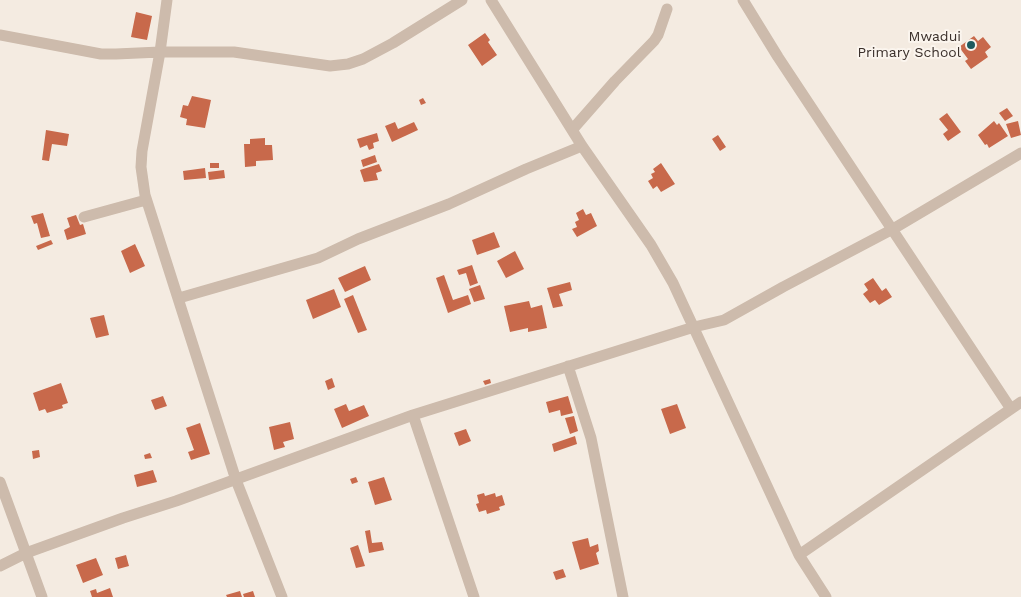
<!DOCTYPE html>
<style>
body{margin:0}
canvas{display:block;background:#f4ebe1}
</style>
<canvas width="1021" height="597"></canvas>
<script>
const ctx = document.querySelector('canvas').getContext('2d');
ctx.lineJoin = 'round';
function paint(path, color) { ctx.fillStyle = color; ctx.fill(path, 'evenodd'); }
const poly = rows => new Path2D(rows.map(r => 'M' + r).join(''));
function stroke(path, color, width, dash) { ctx.strokeStyle = color; ctx.lineWidth = width; ctx.lineCap = dash ? 'butt' : 'round'; ctx.setLineDash(dash || []); ctx.stroke(path); }
function label(font, color, halo, rows, align = 'center') {
  ctx.font = font + ' "Work Sans",sans-serif'; ctx.lineWidth = 4; ctx.setLineDash([]); ctx.textBaseline = 'middle'; ctx.strokeStyle = halo; ctx.fillStyle = color; for (const [text, x, y, turn = 0] of rows) {
    ctx.save(); ctx.translate(x, y); ctx.rotate((+turn || 0) * Math.PI / 180); ctx.textAlign = isNaN(turn) ? turn : align; if (halo) ctx.strokeText(text, 0, 0); ctx.fillText(text, 0, 0); ctx.restore();
  }
}
paint(poly([
 [136,12,152,16,147,40,131,37],
 [485,33,490,40,488,42,497,55,482,66,468,45],
 [974,36,978,41,983,37,991,47,985,52,988,57,971,69,965,61,968,59,959,47],
 [192,96,211,100,205,128,186,125,187,119,180,117,183,105,188,106],
 [423,98,426,103,421,105,419,100],
 [1007,108,1013,116,1005,121,999,113],
 [947,113,961,132,948,141,943,134,948,130,939,119],
 [994,121,997,125,999,123,1008,136,989,148,987,144,985,145,978,135],
 [1018,121,1021,135,1011,138,1006,124],
 [395,122,398,129,414,122,418,130,392,142,385,126],
 [46,130,69,134,67,146,52,144,49,161,42,160],
 [377,133,379,141,373,143,374,148,369,150,367,145,360,148,357,139],
 [718,135,726,147,720,151,712,139],
 [265,138,265,145,272,145,273,160,256,161,256,166,245,167,244,144,250,144,250,139],
 [375,155,377,162,363,167,361,160],
 [210,163,219,163,219,168,210,168],
 [661,163,675,184,661,192,657,186,653,189,648,181,653,178,651,174,655,172,653,169],
 [379,164,382,171,376,173,378,180,364,182,360,170],
 [205,168,206,178,184,180,183,171],
 [224,170,225,178,209,180,208,172],
 [583,209,586,215,591,213,597,226,577,237,572,229,577,227,575,222,579,220,576,213],
 [43,213,50,236,41,238,37,223,34,224,31,216],
 [76,215,80,225,83,224,86,234,67,240,64,230,70,227,67,218],
 [494,232,500,247,477,255,472,240],
 [51,240,53,244,38,250,36,246],
 [135,244,145,266,130,273,121,251],
 [515,251,524,269,506,278,497,261],
 [472,265,478,283,470,286,466,273,459,275,457,270],
 [365,266,371,280,345,292,338,278],
 [444,275,453,300,468,295,471,304,448,313,436,278],
 [873,278,882,291,886,288,892,297,879,305,875,300,870,303,863,294,868,290,864,284],
 [570,282,572,290,559,294,563,306,553,308,547,288],
 [480,285,485,299,474,302,469,289],
 [334,289,341,307,313,319,306,300],
 [353,295,367,330,358,333,344,299],
 [529,301,531,308,542,305,547,328,528,332,528,328,510,332,504,306],
 [104,315,109,335,96,338,90,318],
 [332,378,335,387,328,390,325,381],
 [490,379,491,383,485,385,483,381],
 [61,383,68,403,62,405,63,408,47,413,45,409,39,411,33,393],
 [163,396,167,406,155,410,151,400],
 [568,396,573,413,561,416,560,410,549,413,546,402],
 [346,404,349,411,364,405,369,416,342,428,334,409],
 [677,404,686,428,670,434,661,409],
 [574,416,578,431,570,434,565,418],
 [290,422,294,439,283,442,285,447,274,450,269,427],
 [200,423,210,454,191,460,188,452,194,450,186,428],
 [466,429,471,441,459,446,454,433],
 [575,436,577,444,554,452,552,444],
 [39,450,40,457,33,459,32,451],
 [150,453,152,458,145,459,144,455],
 [153,470,157,482,137,487,134,475],
 [356,477,358,482,352,484,350,479],
 [384,477,392,500,375,505,368,482],
 [484,493,485,496,495,493,496,497,502,495,505,505,499,507,500,510,487,514,486,510,479,512,476,504,479,503,477,495],
 [370,530,372,543,382,542,384,550,369,553,365,531],
 [588,538,590,547,598,544,599,551,596,553,599,564,580,570,572,542],
 [358,545,365,566,356,568,350,548],
 [126,555,129,566,118,569,115,558],
 [96,558,103,575,83,583,76,565],
 [563,569,566,577,556,580,553,572],
 [110,588,113,597,92,597,90,591,96,589,97,593],
 [240,591,242,597,227,597,226,595],
 [253,591,255,597,244,597,243,594]
]), '#c8694b');
stroke(poly([
 [167,0,160,52,142,151,141,167,145,195,236,480,282,597],
 [491,0,582,146,651,245,673,283,799,555,826,597],
 [743,0,778,57,1011,409],
 [0,35,101,54,116,54,160,52,234,52,330,66,348,64,363,59,393,43,462,0],
 [572,130,615,81,654,41,658,35,667,9],
 [84,217,146,200],
 [179,298,318,258,358,239,449,204,526,169,582,146],
 [568,366,591,438,623,597],
 [413,415,474,597],
 [0,482,42,597],
 [799,555,1021,402],
 [0,566,26,553,123,518,176,501,413,415,694,327,724,320,783,287,893,229,1021,153]
]), '#cdbbac', 11);
for (const [x, y, r, color] of [
 [971,45,5,"#1f5a5e"]
]) { const dot = new Path2D(); dot.arc(x, y, r, 0, 2 * Math.PI); ctx.fillStyle = color; ctx.fill(dot); stroke(dot, '#fbf5ee', 2); }
label('14px', '#3b302b', '#fbf5ee', [
 ["Mwadui",961,37],
 ["Primary School",961,53]
], 'right');
</script>
